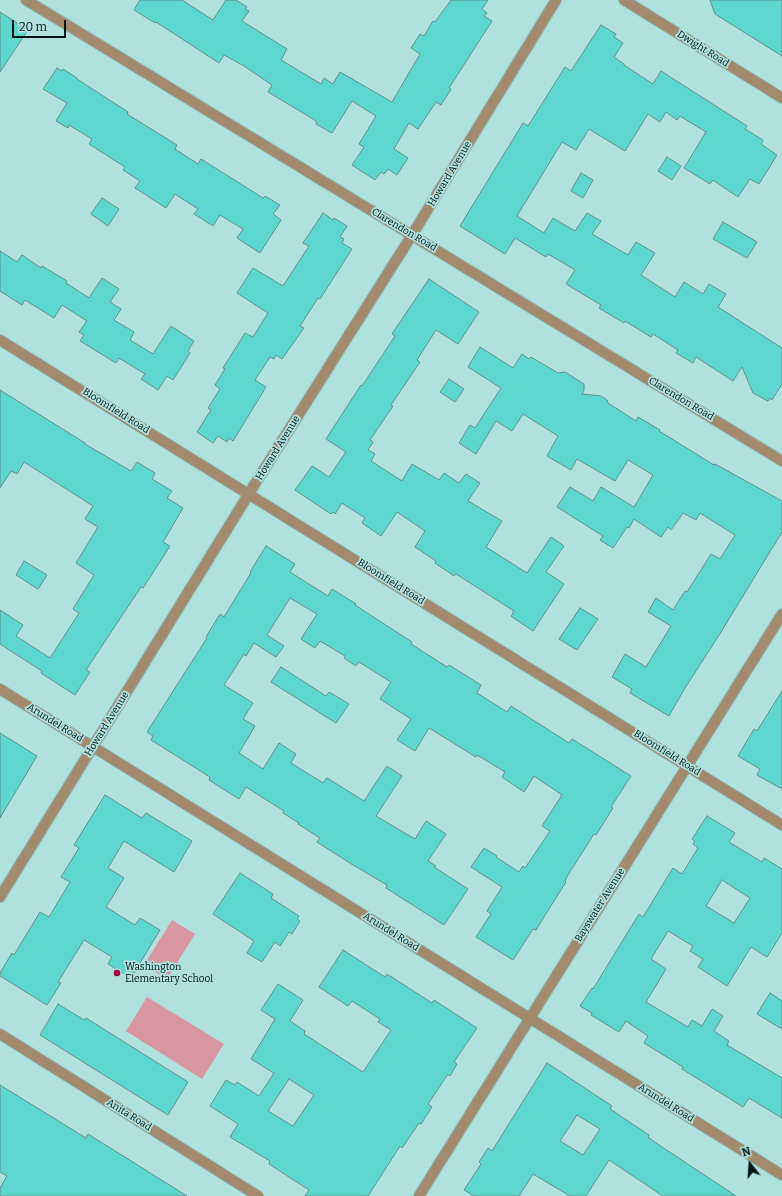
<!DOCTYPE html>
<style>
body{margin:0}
#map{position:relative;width:782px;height:1196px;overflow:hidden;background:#afe1dd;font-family:Bitter,serif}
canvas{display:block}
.north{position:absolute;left:730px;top:1144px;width:40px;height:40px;-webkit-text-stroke:3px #afe1dd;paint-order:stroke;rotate:343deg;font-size:11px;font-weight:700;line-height:16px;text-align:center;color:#031615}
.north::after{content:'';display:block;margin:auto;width:14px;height:18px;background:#031615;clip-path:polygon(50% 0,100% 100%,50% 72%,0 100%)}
.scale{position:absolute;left:12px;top:20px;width:54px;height:18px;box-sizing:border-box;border:2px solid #031615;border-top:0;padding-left:5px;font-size:12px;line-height:14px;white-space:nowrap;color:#031615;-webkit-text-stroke:3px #afe1dd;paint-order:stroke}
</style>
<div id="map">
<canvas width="782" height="1196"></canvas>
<div class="north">N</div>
<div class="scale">20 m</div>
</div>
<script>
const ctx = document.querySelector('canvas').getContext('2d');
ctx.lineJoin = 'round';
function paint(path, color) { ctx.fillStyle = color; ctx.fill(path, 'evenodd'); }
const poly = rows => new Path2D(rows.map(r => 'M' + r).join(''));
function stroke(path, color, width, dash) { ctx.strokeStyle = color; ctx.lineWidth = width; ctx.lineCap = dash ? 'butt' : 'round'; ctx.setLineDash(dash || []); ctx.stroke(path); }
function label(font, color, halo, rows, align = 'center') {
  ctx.font = font + ' Bitter,serif'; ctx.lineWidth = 3.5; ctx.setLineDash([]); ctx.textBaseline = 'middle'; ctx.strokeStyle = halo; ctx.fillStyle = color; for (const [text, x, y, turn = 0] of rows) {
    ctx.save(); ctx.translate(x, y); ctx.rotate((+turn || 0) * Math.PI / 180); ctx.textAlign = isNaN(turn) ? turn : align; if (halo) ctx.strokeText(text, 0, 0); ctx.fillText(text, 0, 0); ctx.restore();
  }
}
paint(poly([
 [172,920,195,934,167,979,144,965],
 [147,997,224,1044,202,1079,126,1031]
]), '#d796a0');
const building = poly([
 [140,0,182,0,213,20,226,0,236,0,247,7,245,9,249,11,242,21,287,49,281,60,321,84,324,78,333,84,340,72,392,102,420,54,411,48,420,34,424,36,433,21,435,22,451,0,488,0,482,9,487,13,484,16,492,21,449,88,451,89,441,105,436,102,418,129,409,123,394,149,408,158,397,175,388,169,384,174,381,172,375,180,352,165,364,147,359,144,376,116,352,101,332,133,316,124,317,122,313,119,268,92,272,85,244,66,224,55,219,63,156,22,155,23,134,10,140,0],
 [710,0,782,0,782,56,715,14,710,0],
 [0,12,28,30,0,72,0,12],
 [601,25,616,34,614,37,623,43,614,57,624,64,624,65,653,84,661,71,747,126,745,129,763,140,761,144,777,155,759,184,750,179,738,197,713,180,710,184,684,168,706,132,680,116,677,120,666,112,660,122,648,114,625,151,589,129,576,150,562,142,517,216,544,233,553,218,575,231,587,213,601,221,592,234,628,255,636,242,655,253,641,275,675,297,684,282,703,294,709,284,726,294,718,307,782,348,782,384,772,400,770,398,768,401,753,393,742,367,733,381,696,357,693,363,676,353,678,350,653,334,651,337,625,321,624,323,599,308,601,305,566,284,575,270,548,254,546,257,515,238,505,254,460,226,523,123,528,126,565,67,571,71,601,25],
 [57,68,62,71,63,69,77,78,77,79,128,112,127,114,177,145,175,149,198,164,201,159,263,198,265,196,280,205,273,214,281,220,260,253,237,238,243,229,220,215,213,226,194,214,198,209,175,194,166,208,135,188,140,181,123,170,125,167,89,144,92,139,69,125,68,128,56,121,67,103,43,89,57,68],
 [667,157,681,166,672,180,658,171,667,157],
 [581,173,593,180,583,198,571,191,581,173],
 [102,198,119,209,108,226,91,214,102,198],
 [323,213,333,220,334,218,347,226,340,237,344,239,342,243,352,249,320,299,318,298,300,326,304,328,282,359,276,355,274,359,270,357,255,380,266,387,233,441,229,438,227,442,218,436,213,443,197,432,211,410,208,408,220,389,215,385,225,369,223,368,245,333,253,337,268,313,237,293,253,268,283,286,309,246,303,243,323,213],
 [723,222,757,242,747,258,713,239,723,222],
 [0,251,17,262,22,255,41,268,42,266,67,281,66,283,89,298,102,278,119,289,110,302,121,309,114,320,134,332,130,340,153,354,171,326,194,341,188,351,190,353,173,380,167,376,158,390,141,379,145,374,119,358,116,363,80,341,84,335,79,332,87,321,62,305,54,318,25,300,22,305,0,291,0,251],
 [429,279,479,312,458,344,436,330,417,360,420,362,391,405,393,406,370,440,373,442,368,450,375,454,371,461,402,481,412,464,439,480,444,473,459,483,466,474,480,483,468,501,502,521,486,547,527,573,551,537,564,546,546,572,564,584,533,631,511,616,514,611,456,574,454,576,435,563,436,561,415,547,425,531,397,512,381,536,362,523,365,518,342,503,335,514,333,512,331,514,295,490,312,466,329,477,346,452,326,439,361,385,362,386,395,336,392,334,429,279],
 [480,347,513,368,522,354,529,359,531,357,558,373,565,372,584,384,584,390,582,394,601,396,607,400,608,403,636,421,638,417,660,430,659,431,714,465,715,464,782,501,782,532,721,632,685,688,669,716,630,693,632,689,612,677,625,654,646,667,671,626,648,612,656,598,673,610,685,591,687,592,711,554,720,559,735,535,700,513,696,520,683,513,671,530,668,527,661,537,634,519,629,528,627,527,613,548,600,540,603,536,557,507,570,487,593,501,601,487,634,507,653,475,628,460,615,481,577,459,571,470,547,456,558,436,523,414,512,431,496,421,476,454,459,443,470,425,475,428,501,388,468,367,480,347],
 [449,379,464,389,455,402,440,392,449,379],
 [0,390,85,443,85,444,131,471,137,462,155,473,152,479,172,491,167,498,183,508,163,542,170,546,143,588,141,587,86,670,90,672,75,695,41,673,42,671,0,644,0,610,23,625,16,636,50,658,79,613,73,609,94,575,76,563,98,527,85,519,93,506,24,462,17,474,11,471,0,488,0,390],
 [266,546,295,564,290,572,328,596,332,589,356,604,355,605,412,642,411,644,447,667,449,665,481,685,477,693,507,712,511,706,569,743,572,739,631,776,611,807,613,808,596,835,594,834,568,875,565,881,566,882,549,909,536,930,533,929,513,960,476,937,491,914,487,911,502,887,471,867,484,848,497,856,496,857,519,872,523,866,525,868,550,831,542,826,562,795,534,776,524,792,502,777,505,772,477,755,476,757,429,728,415,751,397,740,411,719,380,699,391,682,359,662,356,666,344,658,345,656,320,641,315,648,301,639,317,614,290,598,267,635,284,646,276,657,254,643,246,656,244,654,224,685,253,703,243,719,255,726,239,753,263,769,279,743,296,754,291,763,323,783,327,778,364,801,387,766,402,776,376,816,415,839,426,821,446,834,428,861,436,866,434,867,468,889,444,925,386,888,387,885,353,865,317,842,320,838,298,824,299,823,283,813,284,811,246,787,239,799,209,780,210,777,151,740,153,736,147,732,207,638,206,637,220,614,224,617,251,573,250,572,266,546],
 [24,561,47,575,38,589,16,575,24,561],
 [580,608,598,619,577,650,559,639,580,608],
 [281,667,326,696,329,692,349,704,336,723,271,682,281,667],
 [782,691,782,789,757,775,760,769,738,756,754,729,757,731,782,691],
 [0,733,37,756,0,818,0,733],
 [105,795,142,818,146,813,192,841,174,872,124,841,108,868,124,878,106,907,135,925,140,918,160,930,131,978,108,964,112,957,84,940,58,982,61,983,47,1005,0,976,0,973,12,953,14,955,40,912,49,917,70,882,61,877,79,848,74,845,105,795],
 [707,816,735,833,729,842,762,862,764,858,782,869,782,933,767,957,751,947,727,986,698,967,703,959,690,951,693,946,668,931,651,959,666,969,646,1002,688,1027,692,1020,702,1026,712,1009,723,1016,714,1031,729,1041,727,1045,782,1078,782,1118,749,1098,743,1107,682,1069,683,1067,644,1043,648,1036,626,1021,619,1032,591,1015,592,1013,580,1006,592,988,593,989,639,914,643,917,673,868,682,874,698,848,693,844,695,841,692,839,707,816],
 [722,880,750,898,734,923,706,906,722,880],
 [240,873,273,894,271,898,299,916,297,919,300,921,292,934,289,932,280,946,275,942,262,962,247,953,254,941,213,914,240,873],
 [343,950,385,977,387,974,432,1003,434,1000,477,1028,454,1062,457,1064,450,1076,448,1074,428,1104,432,1107,421,1124,419,1123,402,1148,400,1146,368,1196,305,1196,309,1190,269,1164,270,1161,230,1137,238,1124,210,1106,226,1080,235,1085,237,1082,259,1096,274,1073,251,1059,275,1019,261,1010,278,984,303,1000,290,1021,305,1031,304,1034,363,1072,391,1030,378,1022,380,1019,352,1001,348,1006,319,987,343,950],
 [289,1079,314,1095,293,1126,268,1111,289,1079],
 [770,993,782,1001,782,1029,757,1014,770,993],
 [58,1004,84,1020,86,1018,188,1082,168,1115,40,1035,58,1004],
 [547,1063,612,1106,610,1109,649,1135,648,1137,656,1143,736,1196,663,1196,609,1160,586,1196,570,1196,533,1174,519,1196,474,1196,464,1190,481,1164,479,1162,488,1148,492,1151,547,1063],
 [577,1115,600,1129,583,1155,560,1141,577,1115],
 [0,1085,86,1138,88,1134,187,1196,0,1196,0,1188,7,1176,0,1172,0,1085]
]);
paint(building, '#5ed7cf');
stroke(building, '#62918d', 1);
const minor = poly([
 [26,0,782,461],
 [0,340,782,825],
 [0,689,782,1175],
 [0,1034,258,1196],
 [419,1196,782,614]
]);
const tertiary = poly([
 [624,0,782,98],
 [0,897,258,479,412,235,556,0]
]);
stroke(minor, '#90bcb9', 12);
stroke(tertiary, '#90bcb9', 12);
stroke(minor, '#a28a6e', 10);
stroke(tertiary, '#a28a6e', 10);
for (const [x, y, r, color] of [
 [117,973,4,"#a30842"]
]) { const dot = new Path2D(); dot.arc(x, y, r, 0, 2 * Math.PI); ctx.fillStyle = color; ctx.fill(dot); stroke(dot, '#afe1dd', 1.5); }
label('10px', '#031615', '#afe1dd', [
 ["Dwight Road",703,49,32],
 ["Howard Avenue",450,174,-59],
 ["Clarendon Road",404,230,31],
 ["Clarendon Road",681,399,31],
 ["Bloomfield Road",116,411,32],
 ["Howard Avenue",278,448,-58],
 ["Bloomfield Road",391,582,32],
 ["Arundel Road",55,723,32],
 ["Howard Avenue",107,724,-58],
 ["Bloomfield Road",667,753,32],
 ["Bayswater Avenue",600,905,-58],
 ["Arundel Road",391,932,32],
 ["Arundel Road",666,1103,32],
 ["Anita Road",129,1115,32]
]);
label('10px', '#031615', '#afe1dd', [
 ["Washington",125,967],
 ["Elementary School",125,979]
], 'left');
</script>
